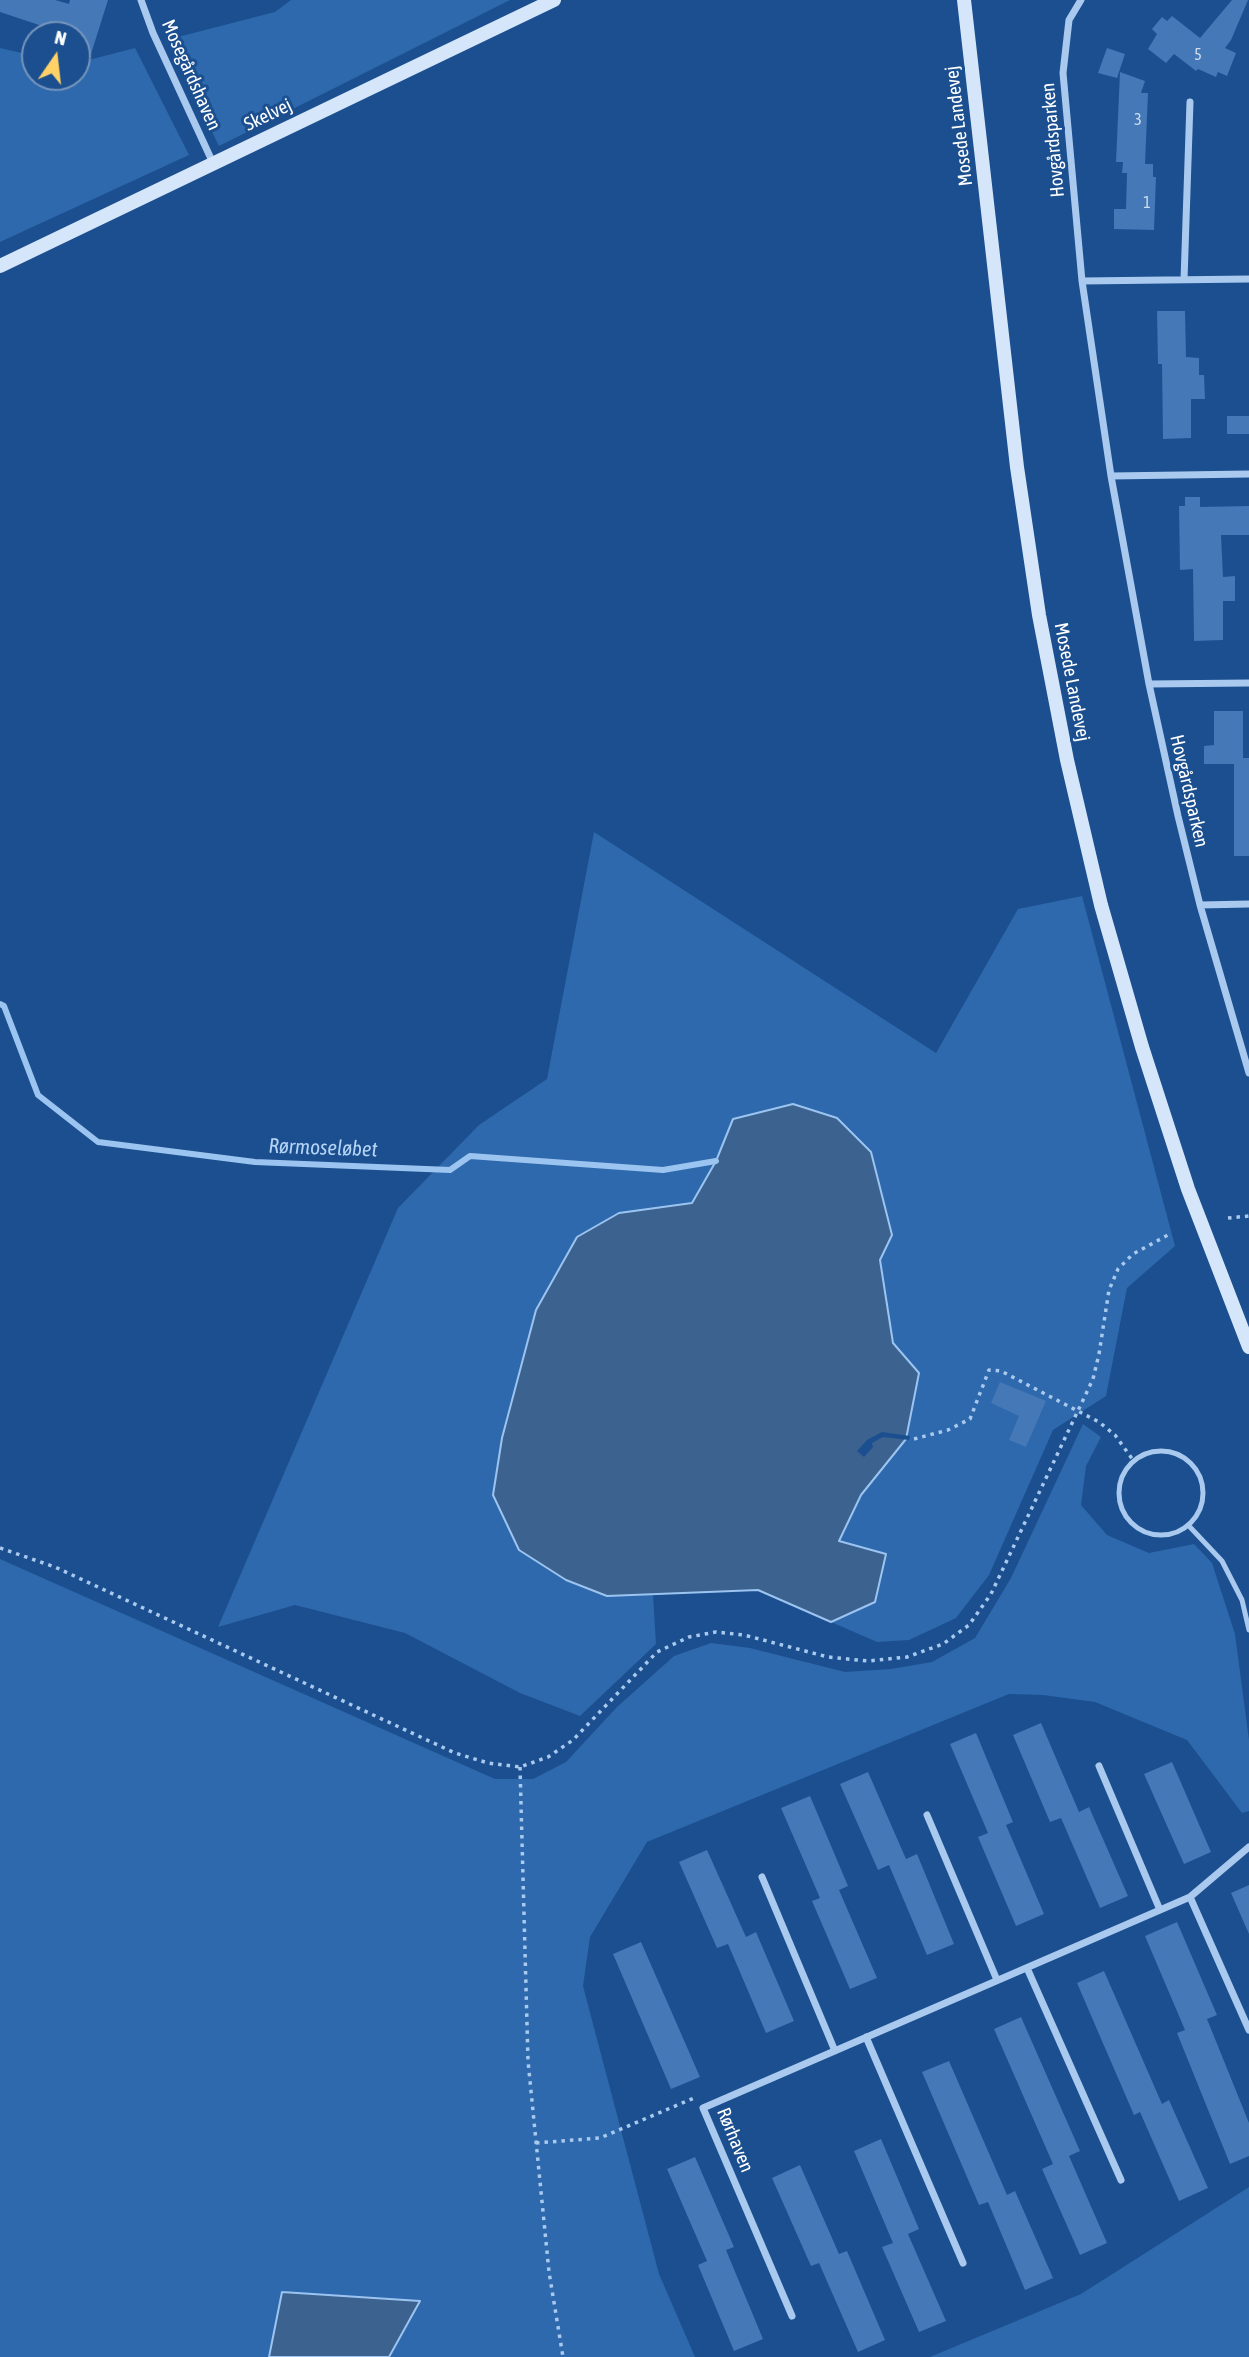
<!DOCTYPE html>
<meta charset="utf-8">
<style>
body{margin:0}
#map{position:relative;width:1249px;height:2357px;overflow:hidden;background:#1b4f8f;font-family:"Asap Condensed",sans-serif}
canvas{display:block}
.north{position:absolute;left:21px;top:21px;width:70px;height:70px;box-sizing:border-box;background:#1b4f8f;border:2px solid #7695bc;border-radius:50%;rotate:14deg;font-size:19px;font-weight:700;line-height:28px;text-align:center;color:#fff}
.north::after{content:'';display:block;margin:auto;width:24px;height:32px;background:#ffd166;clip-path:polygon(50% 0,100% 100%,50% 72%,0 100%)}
</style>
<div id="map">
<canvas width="1249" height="2357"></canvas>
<div class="north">N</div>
</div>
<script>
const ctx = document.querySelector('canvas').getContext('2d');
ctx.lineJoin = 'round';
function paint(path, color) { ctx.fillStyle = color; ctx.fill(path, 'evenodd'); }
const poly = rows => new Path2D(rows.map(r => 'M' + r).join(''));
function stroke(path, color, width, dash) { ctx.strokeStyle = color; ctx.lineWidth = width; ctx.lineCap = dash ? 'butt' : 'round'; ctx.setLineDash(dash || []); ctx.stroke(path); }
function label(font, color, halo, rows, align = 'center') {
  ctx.font = font + ' "Asap Condensed",sans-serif'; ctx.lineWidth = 6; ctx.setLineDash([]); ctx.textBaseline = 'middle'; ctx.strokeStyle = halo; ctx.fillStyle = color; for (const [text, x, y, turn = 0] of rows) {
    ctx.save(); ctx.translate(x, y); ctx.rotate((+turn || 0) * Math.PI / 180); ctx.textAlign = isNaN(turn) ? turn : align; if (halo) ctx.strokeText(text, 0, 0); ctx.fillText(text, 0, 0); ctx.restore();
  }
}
paint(poly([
 [291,0,510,0,219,146,166,40,275,12],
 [0,48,35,56,35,77,77,77,77,63,135,48,189,155,0,242],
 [594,832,936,1053,1018,909,1082,896,1175,1246,1127,1288,1106,1396,1053,1430,989,1575,956,1618,909,1640,877,1642,831,1622,875,1602,839,1542,861,1495,905,1439,919,1373,893,1343,880,1260,891,1235,733,1119,716,1161,692,1203,619,1213,536,1310,502,1438,493,1495,607,1596,653,1595,656,1644,580,1716,520,1693,405,1633,295,1605,218,1627,398,1208,479,1125,547,1079],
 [1083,1424,1101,1437,1086,1466,1081,1505,1107,1535,1149,1553,1194,1544,1212,1563,1235,1634,1249,1740,1249,1811,1242,1813,1187,1740,1095,1702,1043,1695,1009,1694,647,1842,590,1937,583,1986,659,2274,695,2357,0,2357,0,1559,495,1779,533,1779,566,1762,617,1707,674,1656,711,1643,750,1648,845,1672,891,1669,932,1662,975,1638,1011,1578],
 [1249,2187,1249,2357,930,2357,1081,2294]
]), '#2e69ad');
const water = poly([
 [793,1104,837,1118,871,1152,892,1235,880,1260,893,1343,919,1373,906,1439,861,1495,839,1541,886,1554,875,1602,831,1622,758,1590,607,1596,566,1580,519,1550,493,1495,502,1438,536,1310,577,1237,619,1213,692,1203,716,1161,733,1119,793,1104],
 [282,2292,420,2301,389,2357,269,2357,282,2292]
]);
paint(water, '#3c6290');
stroke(water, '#9cc4f0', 2);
paint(poly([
 [882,1432,910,1436,909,1440,883,1437,872,1443,873,1447,864,1457,857,1451,867,1440]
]), '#1b4f8f');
stroke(poly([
 [0,1004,4,1006,38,1095,98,1142,255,1162,450,1170,470,1156,663,1170,716,1161]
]), '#9cc4f0', 6);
paint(poly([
 [0,0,55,0,69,4,70,0,108,0,91,54,77,49,77,35,53,35,54,30,0,12],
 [1232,0,1248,0,1231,40,1225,48,1236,53,1227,76,1218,72,1216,77,1198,69,1196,71,1174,54,1166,63,1148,49,1157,34,1152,29,1162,17,1167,21,1172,16,1200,38],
 [1107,48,1125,54,1117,78,1098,73],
 [1120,72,1145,81,1141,93,1148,93,1145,164,1153,164,1153,177,1156,177,1154,230,1114,229,1114,209,1126,209,1127,173,1122,173,1123,162,1116,162],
 [1157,311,1185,311,1186,357,1199,358,1199,375,1204,375,1205,399,1191,399,1191,438,1163,439,1162,364,1158,364],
 [1227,416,1249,416,1249,434,1227,434],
 [1185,497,1200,497,1200,507,1249,506,1249,535,1221,535,1223,577,1235,576,1235,601,1223,601,1223,640,1194,641,1193,569,1180,570,1179,506,1185,506],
 [1214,711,1243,711,1243,758,1249,758,1249,856,1234,856,1234,764,1204,764,1204,746,1214,745],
 [1000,1382,1046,1401,1026,1447,1009,1440,1019,1416,991,1403],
 [1041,1723,1079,1812,1089,1807,1128,1896,1100,1908,1061,1818,1050,1822,1013,1735],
 [976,1733,1013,1822,1006,1825,1044,1914,1016,1926,978,1837,988,1833,950,1744],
 [1172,1762,1211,1852,1184,1864,1144,1774],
 [868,1772,906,1859,917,1854,954,1944,927,1955,889,1865,878,1870,840,1784],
 [810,1796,848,1886,839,1890,877,1978,850,1989,812,1901,820,1898,781,1808],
 [707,1850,746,1937,756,1932,794,2021,766,2033,728,1944,717,1948,679,1862],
 [1249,1885,1249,1934,1231,1893],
 [1177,1922,1217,2015,1207,2019,1249,2123,1249,2156,1230,2164,1177,2033,1185,2030,1145,1936],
 [641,1942,700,2077,671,2089,613,1954],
 [1104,1971,1162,2104,1169,2100,1208,2188,1179,2201,1140,2112,1134,2115,1077,1983],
 [1021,2017,1080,2151,1069,2156,1107,2243,1080,2255,1042,2169,1053,2164,994,2029],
 [949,2061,1007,2195,1015,2191,1053,2278,1025,2290,988,2202,979,2205,922,2072],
 [881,2139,919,2229,908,2234,946,2321,919,2332,882,2247,893,2243,854,2151],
 [695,2157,734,2247,726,2250,763,2339,734,2351,698,2265,707,2261,667,2169],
 [800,2165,839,2254,847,2251,885,2340,858,2352,819,2263,811,2266,772,2178]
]), '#4478b7');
stroke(poly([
 [1228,1218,1249,1216],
 [914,1439,948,1430,970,1419,989,1370,1001,1371,1099,1422,1115,1435,1133,1460],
 [0,1548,55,1567,455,1753,488,1763,520,1767,548,1757,573,1740,657,1652,689,1637,716,1632,744,1635,828,1657,868,1661,907,1657,943,1644,969,1625,991,1594,1093,1379,1099,1354,1109,1290,1118,1269,1133,1254,1168,1235],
 [520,1767,528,2061,549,2272,563,2357],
 [536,2143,600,2138,694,2098]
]), '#a9c9ee', 3.5, [3.5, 5]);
stroke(poly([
 '1119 1493a42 42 0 1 1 84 0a42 42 0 1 1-84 0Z',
 [1189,1526,1222,1561,1242,1600,1249,1630]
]), '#a9c9ee', 5);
stroke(poly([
 [141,0,153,33,213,163],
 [1081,0,1069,20,1063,73,1082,281,1111,476,1149,684,1178,816,1200,905,1249,1073],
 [1184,280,1190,102],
 [1082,281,1249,279],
 [1111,476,1249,474],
 [1149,684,1249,683],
 [1200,905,1249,904],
 [1099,1766,1160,1910],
 [927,1815,997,1980],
 [762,1877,835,2051],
 [1190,1897,1249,2030],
 [1027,1968,1121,2180],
 [866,2037,963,2263],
 [792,2316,703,2108,1190,1897,1249,1847]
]), '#a9c9ee', 7);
stroke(poly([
 [964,0,1017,467,1039,615,1067,760,1101,905,1142,1047,1188,1189,1249,1347],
 [0,266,554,0]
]), '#d6e6fa', 14);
label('16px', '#d0dded', null, [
 ["5",1198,55],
 ["3",1138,120],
 ["1",1147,203]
]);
label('19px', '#fff', '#1b4f8f', [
 ["Mosegårdshaven",191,75,66],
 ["Skelvej",268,115,-26],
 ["Mosede Landevej",959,126,-97],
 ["Hovgårdsparken",1053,140,-95],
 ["Mosede Landevej",1072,682,79],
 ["Hovgårdsparken",1189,791,77],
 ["Rørhaven",735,2140,68]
]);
label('italic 21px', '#b5d3f5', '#1b4f8f', [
 ["Rørmoseløbet",323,1148,2]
]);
</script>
